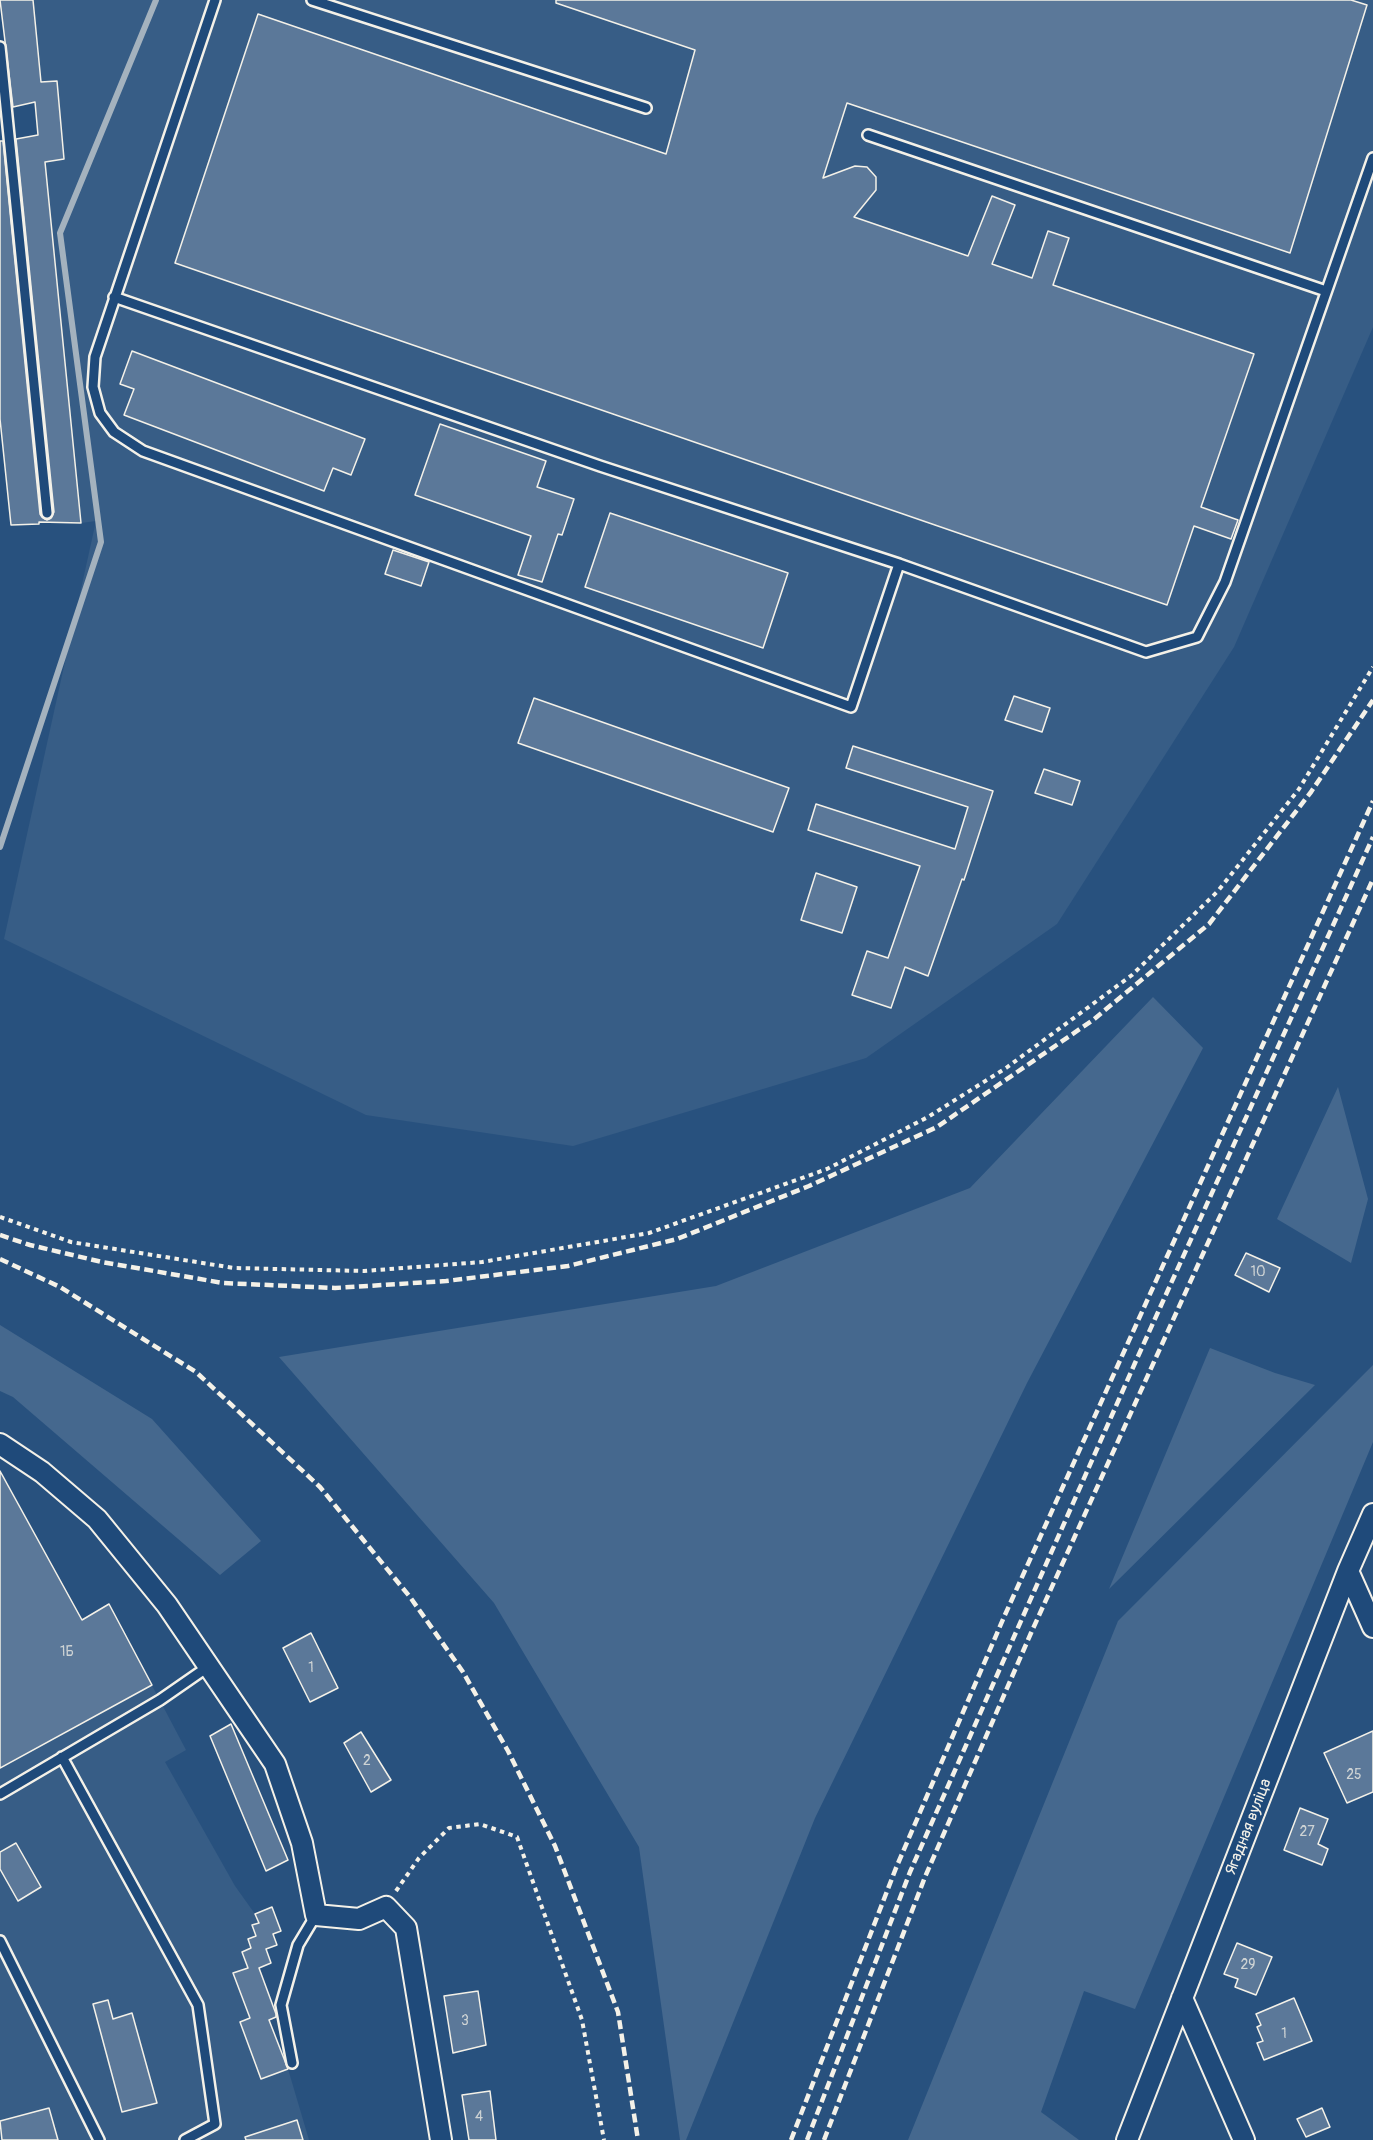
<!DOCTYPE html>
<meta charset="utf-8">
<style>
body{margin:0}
canvas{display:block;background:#28517e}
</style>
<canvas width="1373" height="2140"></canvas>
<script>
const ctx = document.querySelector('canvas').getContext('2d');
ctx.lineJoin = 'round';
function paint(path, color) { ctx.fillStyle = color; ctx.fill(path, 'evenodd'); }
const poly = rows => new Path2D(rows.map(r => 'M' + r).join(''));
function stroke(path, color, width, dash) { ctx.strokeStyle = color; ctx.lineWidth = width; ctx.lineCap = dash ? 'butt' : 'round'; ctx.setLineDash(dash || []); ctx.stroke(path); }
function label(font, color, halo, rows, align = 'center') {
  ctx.font = font + ' Pangolin,sans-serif'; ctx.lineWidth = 4.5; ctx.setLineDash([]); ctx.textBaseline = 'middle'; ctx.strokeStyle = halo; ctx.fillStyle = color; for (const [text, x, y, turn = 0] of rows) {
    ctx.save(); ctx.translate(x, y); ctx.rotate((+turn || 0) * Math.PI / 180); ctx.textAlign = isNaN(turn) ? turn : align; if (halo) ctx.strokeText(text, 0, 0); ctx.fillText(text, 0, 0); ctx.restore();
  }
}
paint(poly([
 [33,0,1373,0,1373,327,1234,647,1057,924,866,1058,573,1146,366,1115,4,939,96,521,81,523,45,162,64,159,57,82,41,82],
 [0,1473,3,1474,82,1619,109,1604,186,1750,165,1762,235,1886,255,1914,259,1923,252,1925,256,1936,248,1939,251,1948,242,1952,248,1968,234,1973,250,2018,240,2022,261,2078,288,2069,309,2140,0,2140]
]), '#375d86');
paint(poly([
 [1153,997,1203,1048,1027,1383,815,1818,686,2140,680,2140,639,1847,494,1603,279,1357,716,1286,970,1188],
 [1338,1087,1368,1199,1351,1263,1277,1219],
 [0,1325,152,1419,261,1541,220,1575,13,1397,0,1391],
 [1210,1348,1275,1373,1315,1385,1109,1589],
 [1373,1365,1373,1442,1135,2009,1084,1991,1041,2112,1079,2140,908,2140,1118,1621]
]), '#45688e');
stroke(poly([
 [0,847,101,542,60,233,156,0]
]), '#a4b2be', 6);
const building = poly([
 [0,0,33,0,41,82,57,81,64,159,45,162,81,523,39,522,39,524,11,525,0,419,0,141,3,141,40,514,42,517,47,520,51,518,54,512,16,139,38,135,35,102,13,107,0,0],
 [556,0,1351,0,1367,5,1290,253,847,103,823,178,855,166,867,167,876,177,876,190,854,217,968,256,992,196,1015,205,992,264,1032,278,1048,231,1069,238,1053,285,1254,354,1201,507,1238,520,1231,539,1194,526,1167,605,175,263,258,14,666,154,695,50,556,3,556,0],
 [132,351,365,439,351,475,333,468,324,491,124,415,134,389,120,384,132,351],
 [440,424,546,461,537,487,574,499,562,535,558,534,542,582,518,575,531,536,415,495,440,424],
 [610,513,788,573,763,648,585,587,610,513],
 [393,550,429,562,421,586,385,574,393,550],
 [1014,696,1050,708,1042,732,1005,720,1014,696],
 [534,698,789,788,773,832,518,743,534,698],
 [853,746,993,791,964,880,962,879,928,976,905,967,891,1008,852,995,867,951,888,958,920,866,808,830,816,804,955,849,968,807,846,768,853,746],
 [1044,769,1080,781,1072,805,1035,793,1044,769],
 [816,873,857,887,842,933,801,920,816,873],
 [1246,1253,1280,1268,1269,1292,1235,1275,1246,1253],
 [0,1471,82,1620,109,1604,152,1685,0,1768,0,1471],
 [311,1633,338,1688,310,1702,283,1648,311,1633],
 [231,1724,288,1860,266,1871,210,1736,231,1724],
 [1373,1731,1373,1792,1347,1803,1324,1753,1373,1731],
 [361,1732,391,1780,371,1792,344,1743,361,1732],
 [1300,1808,1328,1819,1318,1844,1328,1849,1322,1865,1284,1850,1300,1808],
 [16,1843,41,1887,18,1901,0,1869,0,1852,16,1843],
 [272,1907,281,1931,273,1934,277,1945,266,1949,271,1963,259,1968,276,2014,276,2017,269,2020,288,2069,261,2079,240,2022,250,2018,233,1973,248,1968,242,1952,251,1948,248,1939,256,1936,252,1925,259,1923,255,1914,272,1907],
 [1237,1943,1272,1957,1256,1995,1235,1987,1238,1979,1224,1974,1237,1943],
 [478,1991,486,2045,453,2053,444,1996,478,1991],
 [1294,1998,1312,2041,1264,2060,1257,2043,1263,2041,1257,2027,1261,2025,1256,2014,1294,1998],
 [108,2000,113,2019,132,2013,157,2103,122,2112,93,2004,108,2000],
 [490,2091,496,2140,469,2140,462,2095,490,2091],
 [49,2108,58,2140,2,2140,0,2121,49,2108],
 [1322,2108,1330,2127,1306,2137,1297,2119,1322,2108],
 [297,2120,303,2140,246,2140,245,2137,297,2120]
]);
paint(building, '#5b7899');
stroke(building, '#f4f1e8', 1.5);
const lane = poly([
 [215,0,95,357,93,387,100,413,114,432,143,451,851,707,899,564],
 [312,0,646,108],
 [0,47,47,513],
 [868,135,1326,291],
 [114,297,600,466,899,564,1146,652,1197,637,1225,582,1373,158],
 [62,1757,198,2005,215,2124,185,2140],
 [0,1794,160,1700,209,1666],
 [0,1941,99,2140],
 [292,2063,281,2005,298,1945,316,1915]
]);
const street = poly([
 [0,1444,42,1472,97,1519,167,1605,275,1764,302,1843,316,1915,359,1919,386,1907,406,1928,441,2140],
 [1348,1571,1373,1627],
 [1182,1998,1244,2140],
 [1127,2140,1348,1571,1373,1514]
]);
stroke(lane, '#f4f1e8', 14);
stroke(street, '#f4f1e8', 24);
stroke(poly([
 [0,1217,71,1242,234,1268,364,1271,482,1262,649,1233,827,1169,928,1117,1006,1068,1132,975,1218,891,1299,789,1373,667],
 [396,1891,419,1858,449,1828,480,1824,517,1837,582,2020,604,2140]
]), '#f4f1e8', 4, [4.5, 4.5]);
stroke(lane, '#1f4a7a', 9);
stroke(street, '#1f4a7a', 20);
stroke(poly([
 [0,1235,30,1245,102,1262,223,1283,335,1288,446,1281,568,1266,677,1239,809,1186,937,1127,1093,1020,1209,924,1311,792,1373,700],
 [0,1259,60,1287,196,1372,320,1487,410,1597,463,1672,508,1751,555,1846,618,2012,638,2140],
 [791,2140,896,1868,1004,1617,1373,801],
 [807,2140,910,1872,1135,1363,1373,837],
 [824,2140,925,1877,1031,1633,1373,879]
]), '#f4f1e8', 4.5, [9, 4.5]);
label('14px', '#ced3d4', null, [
 ["10",1258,1272],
 ["1Б",67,1652],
 ["1",311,1668],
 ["2",367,1761],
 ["25",1354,1775],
 ["27",1307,1832],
 ["29",1248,1965],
 ["3",465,2021],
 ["1",1284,2034],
 ["4",479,2117]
]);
label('16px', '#f4f1e8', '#1f4a7a', [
 ["Ягадная вуліца",1249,1827,-69]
]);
</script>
